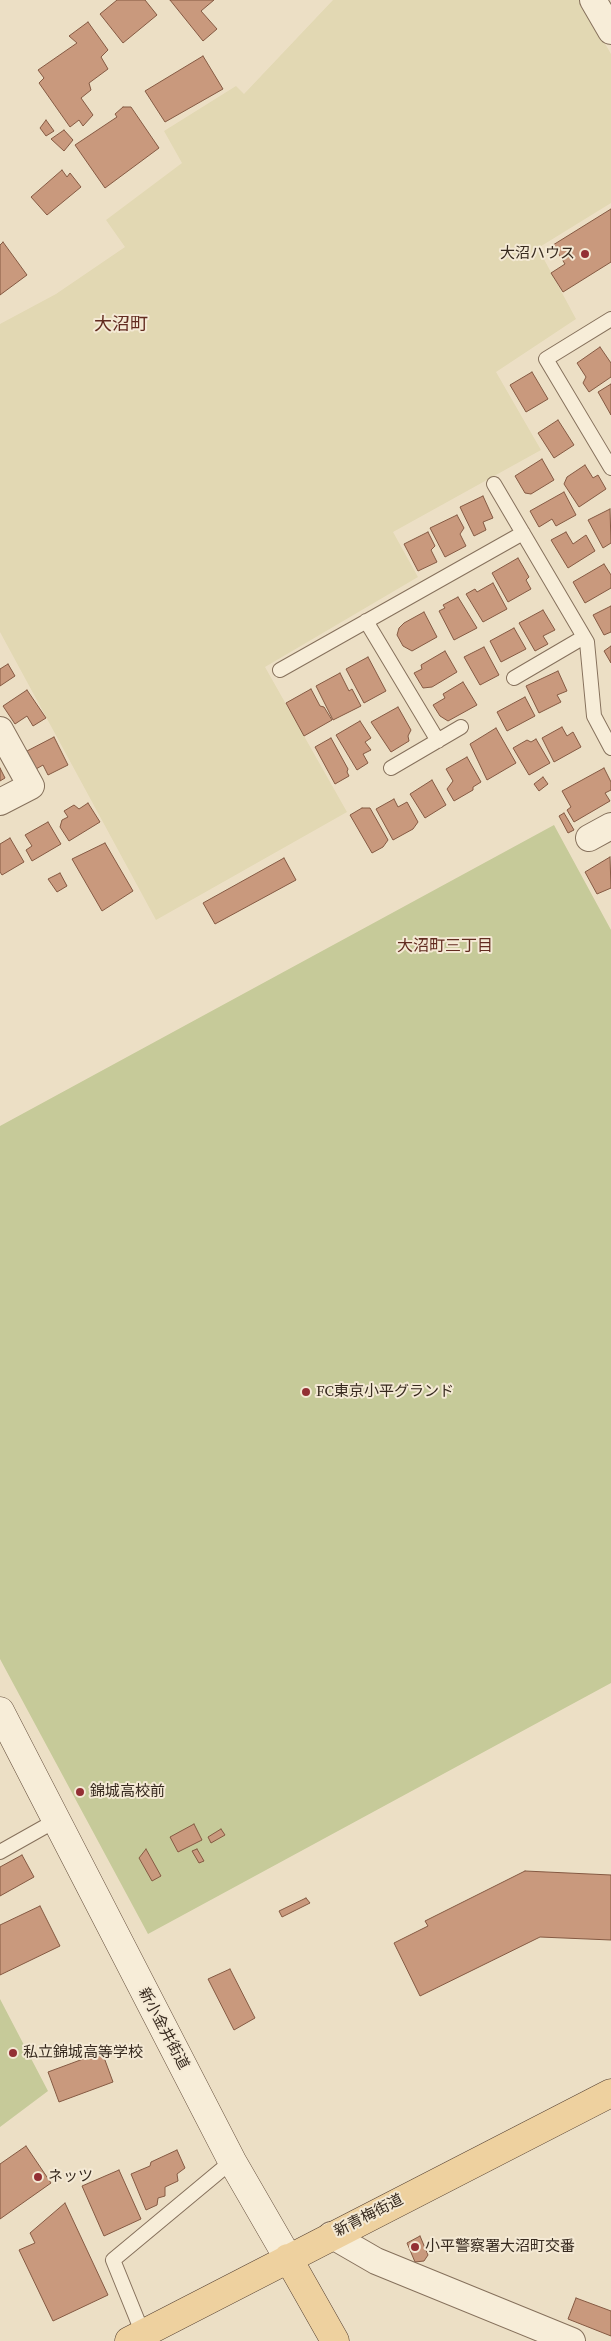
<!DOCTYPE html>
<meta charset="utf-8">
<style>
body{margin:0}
canvas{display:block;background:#ecdfc5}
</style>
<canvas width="611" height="2341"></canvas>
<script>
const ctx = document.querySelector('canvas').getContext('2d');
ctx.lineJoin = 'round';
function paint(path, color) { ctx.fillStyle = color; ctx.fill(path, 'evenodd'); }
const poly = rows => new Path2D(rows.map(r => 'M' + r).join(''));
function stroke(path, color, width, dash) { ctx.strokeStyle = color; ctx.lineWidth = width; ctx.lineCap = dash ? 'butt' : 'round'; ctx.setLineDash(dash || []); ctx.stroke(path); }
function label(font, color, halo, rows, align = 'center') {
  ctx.font = font + ' "Source Serif 4","Noto Sans JP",serif'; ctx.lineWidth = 4; ctx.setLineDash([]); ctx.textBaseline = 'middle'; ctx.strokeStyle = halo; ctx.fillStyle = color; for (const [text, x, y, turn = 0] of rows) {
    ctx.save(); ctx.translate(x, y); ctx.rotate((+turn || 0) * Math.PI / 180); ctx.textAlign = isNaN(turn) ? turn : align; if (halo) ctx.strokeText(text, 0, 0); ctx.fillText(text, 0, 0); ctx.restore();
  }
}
paint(poly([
 [333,0,580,0,611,54,611,203,538,248,576,319,496,372,541,450,393,532,418,577,265,667,347,812,156,920,0,632,0,324,56,294,125,247,106,220,182,163,164,131,236,86,244,94]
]), '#e2d8b3');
paint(poly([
 [554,825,611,930,611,1683,148,1934,0,1659,0,1126],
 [0,1999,48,2091,0,2127]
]), '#c6ca99');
const building = poly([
 [117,0,145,0,157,15,123,43,100,14,117,0],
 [170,0,214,0,201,11,217,29,203,41,170,0],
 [88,22,108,50,101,57,108,69,89,83,91,90,81,98,93,115,83,126,79,120,70,127,39,83,44,78,38,70,77,43,69,36,88,22],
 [203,56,223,89,165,122,145,91,203,56],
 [123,107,131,107,159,148,105,188,75,145,117,117,115,114,123,107],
 [46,120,54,131,46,136,40,128,46,120],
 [64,130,73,140,64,151,51,139,64,130],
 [62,170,67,177,70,173,81,187,47,215,31,197,62,170],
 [611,209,611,262,563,292,551,273,565,264,553,245,611,209],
 [3,242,27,275,0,295,0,245,3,242],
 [600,347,611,363,611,377,589,392,583,383,586,377,577,363,600,347],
 [532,372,548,399,526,412,510,385,532,372],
 [611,384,611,415,598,392,611,384],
 [558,420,574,445,554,458,538,433,558,420],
 [542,459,554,480,531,494,525,493,515,476,542,459],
 [585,465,593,478,598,475,606,489,579,507,564,484,567,477,585,465],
 [564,492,576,515,556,526,552,519,539,527,530,511,564,492],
 [483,496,493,518,483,522,486,530,474,536,460,507,483,496],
 [610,509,611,543,603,548,588,520,610,509],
 [457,515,464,528,460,534,466,546,445,557,430,528,457,515],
 [428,532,435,546,431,550,437,562,418,571,404,544,428,532],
 [566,532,573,544,586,535,595,551,568,568,551,540,566,532],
 [518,558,529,577,526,580,531,589,508,602,492,573,518,558],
 [604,564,611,575,611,588,585,603,573,582,604,564],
 [493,583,507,609,483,622,466,594,475,589,477,592,493,583],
 [458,597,477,628,454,640,439,611,445,608,443,605,458,597],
 [611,606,611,632,604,635,593,615,611,606],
 [543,610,555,630,543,636,548,644,535,651,519,623,543,610],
 [424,612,437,637,412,651,403,646,397,635,399,628,404,623,424,612],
 [514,628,526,649,501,662,490,641,514,628],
 [611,646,611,663,604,651,611,646],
 [484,647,499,675,480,685,464,657,484,647],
 [445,651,457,672,432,687,423,688,414,673,422,669,421,665,445,651],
 [368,657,386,691,364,703,346,669,368,657],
 [8,664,15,676,0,686,0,669,8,664],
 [558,671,567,691,557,695,561,702,539,713,526,686,558,671],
 [340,673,349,691,352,689,361,706,333,720,316,686,340,673],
 [463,682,477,705,448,721,440,716,433,705,445,698,443,694,463,682],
 [311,689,320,706,324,707,332,720,304,736,286,703,311,689],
 [27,690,46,718,33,726,27,716,15,724,3,706,27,690],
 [525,697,535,716,507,731,497,712,525,697],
 [398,707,411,730,408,736,409,741,391,752,371,722,398,707],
 [360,721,371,738,365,742,371,750,363,754,368,763,357,770,336,735,360,721],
 [562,727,567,736,573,732,581,747,554,762,542,738,562,727],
 [496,728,516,763,487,780,470,744,496,728],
 [54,737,68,765,48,775,43,765,36,769,27,751,54,737],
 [331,738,348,769,347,772,349,776,335,784,315,747,331,738],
 [536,739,550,763,529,775,513,748,527,740,531,742,536,739],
 [467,757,481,782,473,787,473,790,454,801,447,789,453,781,446,769,467,757],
 [0,768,5,778,0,781,0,768],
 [604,768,611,782,611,790,605,793,610,801,574,822,567,810,571,807,562,791,604,768],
 [543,777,548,784,539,791,534,784,543,777],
 [432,780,446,805,425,818,410,794,432,780],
 [394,799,398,807,407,802,418,822,413,829,393,840,376,809,394,799],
 [88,803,100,822,69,841,60,827,62,820,68,817,64,811,74,805,79,809,88,803],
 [362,808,370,808,388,840,383,847,372,853,350,815,362,808],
 [564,813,574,830,568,833,559,816,564,813],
 [48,822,61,844,32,861,26,850,32,846,25,835,48,822],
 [10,838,24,862,2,875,0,872,0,844,10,838],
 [105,843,133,891,102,911,72,859,105,843],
 [610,857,611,888,597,894,585,872,610,857],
 [284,858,296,880,215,924,203,903,284,858],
 [60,873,67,886,57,892,48,879,60,873],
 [194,1824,202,1840,178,1852,170,1837,194,1824],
 [221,1829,225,1835,211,1843,208,1837,221,1829],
 [146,1849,161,1876,152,1881,139,1858,146,1849],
 [197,1849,204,1861,199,1863,192,1851,197,1849],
 [22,1855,34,1877,0,1896,0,1867,22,1855],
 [525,1871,611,1875,611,1940,540,1937,420,1996,394,1943,428,1926,425,1921,525,1871],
 [306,1898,310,1903,282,1917,279,1911,306,1898],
 [40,1906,60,1946,0,1975,0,1925,40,1906],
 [230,1969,255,2018,234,2030,208,1979,230,1969],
 [102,2052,113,2082,59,2102,48,2072,102,2052],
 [26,2146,51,2183,0,2219,0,2164,26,2146],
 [177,2150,185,2168,177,2174,178,2181,165,2187,165,2196,158,2198,157,2205,146,2210,131,2174,150,2166,151,2162,177,2150],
 [119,2170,141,2219,104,2236,82,2186,119,2170],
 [65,2203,108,2295,53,2321,19,2250,35,2243,30,2233,65,2203],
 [420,2236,428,2255,424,2261,415,2262,407,2243,420,2236],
 [576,2298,611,2311,611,2336,568,2319,576,2298]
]);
paint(building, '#c9997d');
stroke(building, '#855a43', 1);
const service = poly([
 [611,319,546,359,611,468],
 [494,484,587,642,594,716,611,748],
 [366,621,438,741],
 [280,670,523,533],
 [514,678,584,637],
 [391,768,461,727],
 [0,1852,55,1821],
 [143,2334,113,2260,232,2161]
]);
const minor = poly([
 [593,0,611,31],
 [0,730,31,786,0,802],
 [589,838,611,826],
 [331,2235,376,2261,572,2341]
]);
const secondary = poly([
 [0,1711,232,2161,288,2258]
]);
const primary = poly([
 [288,2258,335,2341],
 [129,2341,611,2093]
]);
stroke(service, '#86715c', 16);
stroke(minor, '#86715c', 28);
stroke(secondary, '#68523f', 29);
stroke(primary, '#543f30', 29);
stroke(service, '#f7edd8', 14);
stroke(minor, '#f7edd8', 26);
stroke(secondary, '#f7edd8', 28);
stroke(primary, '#eed19f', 28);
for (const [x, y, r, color] of [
 [585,254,5,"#932f34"],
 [306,1392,5,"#932f34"],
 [80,1792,5,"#932f34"],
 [13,2053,5,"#932f34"],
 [38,2177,5,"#932f34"],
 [415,2247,5,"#932f34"]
]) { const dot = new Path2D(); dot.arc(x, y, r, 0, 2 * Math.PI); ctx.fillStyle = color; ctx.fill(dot); stroke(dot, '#f4e9d4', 2); }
label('15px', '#372a1f', '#f4e9d4', [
 ["大沼ハウス",575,254,"right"],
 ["FC東京小平グランド",316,1392],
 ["錦城高校前",90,1792],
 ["私立錦城高等学校",23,2053],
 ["ネッツ",48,2177],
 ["小平警察署大沼町交番",425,2247]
], 'left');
label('15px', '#372a1f', '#f4e9d4', [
 ["新小金井街道",163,2029,62],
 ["新青梅街道",369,2216,-27]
]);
label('16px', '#622b20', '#f4e9d4', [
 ["大沼町三丁目",445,947]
]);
label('18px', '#622b20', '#f4e9d4', [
 ["大沼町",121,325]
]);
</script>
